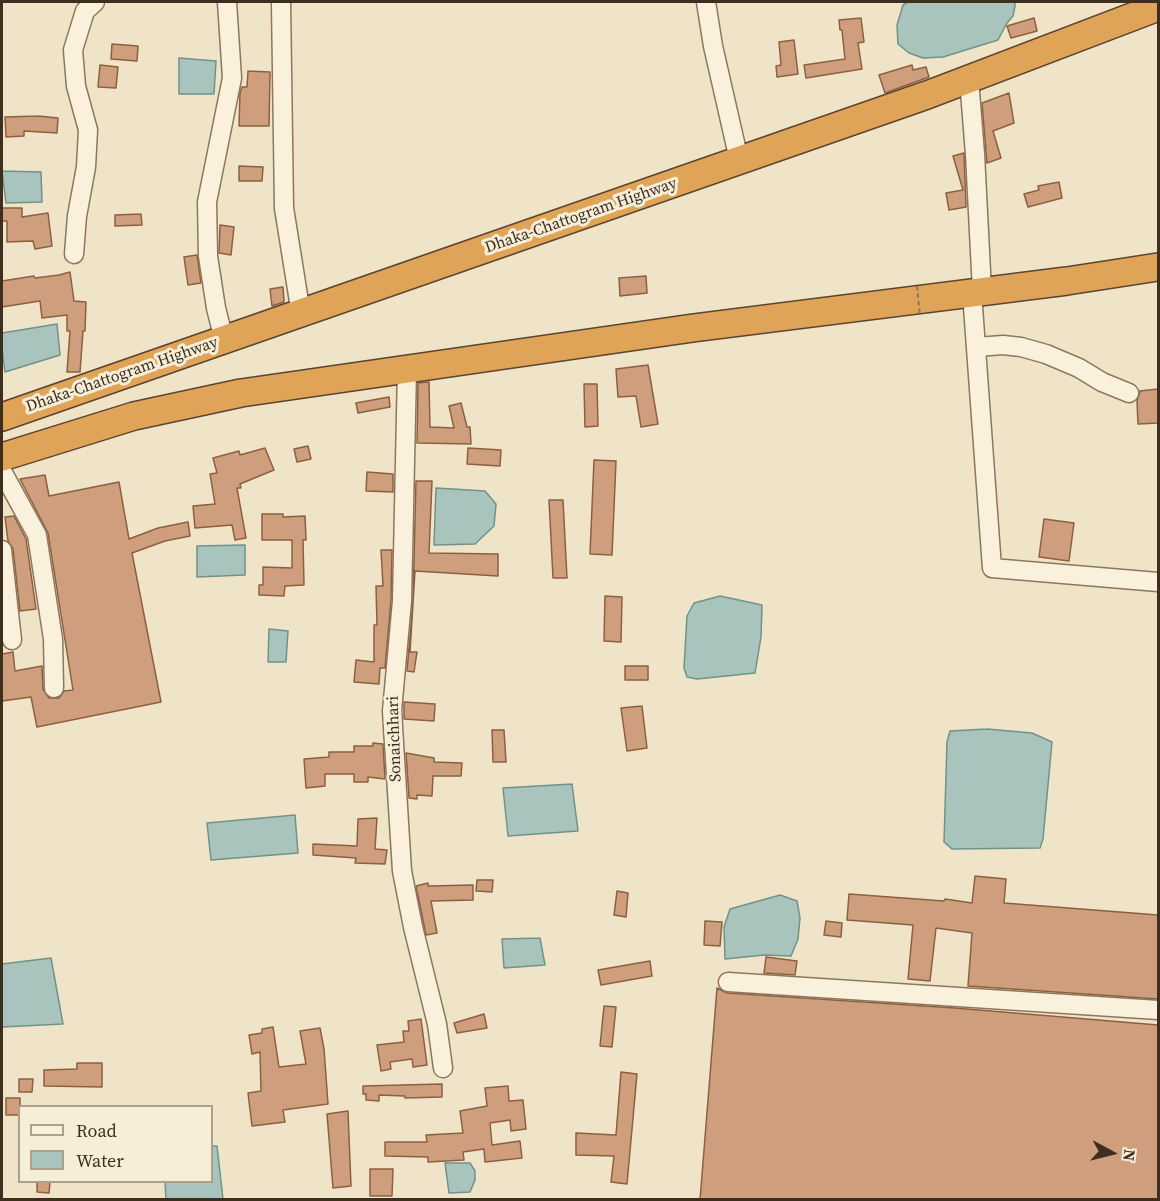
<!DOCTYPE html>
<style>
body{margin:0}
#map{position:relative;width:1160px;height:1201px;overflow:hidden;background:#f0e4c8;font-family:"Source Serif 4",serif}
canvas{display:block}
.frame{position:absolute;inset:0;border:3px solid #3d2e20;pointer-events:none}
.legend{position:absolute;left:18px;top:1105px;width:195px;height:78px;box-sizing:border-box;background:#f7eed8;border:2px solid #ada18e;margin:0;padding:8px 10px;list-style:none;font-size:18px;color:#3d2e20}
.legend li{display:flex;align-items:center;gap:12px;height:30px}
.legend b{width:30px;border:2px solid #ada18e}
.north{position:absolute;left:1082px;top:1123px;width:60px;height:60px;-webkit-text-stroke:4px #f7eed8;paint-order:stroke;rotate:97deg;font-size:16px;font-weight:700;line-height:24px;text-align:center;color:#3d2e20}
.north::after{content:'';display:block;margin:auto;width:21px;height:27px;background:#3d2e20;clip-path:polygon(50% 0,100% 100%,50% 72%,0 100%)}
</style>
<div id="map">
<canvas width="1160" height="1201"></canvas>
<div class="frame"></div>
<ul class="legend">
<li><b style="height:8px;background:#faf1dc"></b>Road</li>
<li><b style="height:16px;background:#a9c4bc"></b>Water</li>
</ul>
<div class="north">N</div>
</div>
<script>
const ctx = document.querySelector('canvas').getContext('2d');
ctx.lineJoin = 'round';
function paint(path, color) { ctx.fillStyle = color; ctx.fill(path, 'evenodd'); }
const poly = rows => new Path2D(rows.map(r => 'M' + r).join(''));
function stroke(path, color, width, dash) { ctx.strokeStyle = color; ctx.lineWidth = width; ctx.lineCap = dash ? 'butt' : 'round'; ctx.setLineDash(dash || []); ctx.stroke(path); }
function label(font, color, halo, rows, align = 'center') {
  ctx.font = font + ' "Source Serif 4",serif'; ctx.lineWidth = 6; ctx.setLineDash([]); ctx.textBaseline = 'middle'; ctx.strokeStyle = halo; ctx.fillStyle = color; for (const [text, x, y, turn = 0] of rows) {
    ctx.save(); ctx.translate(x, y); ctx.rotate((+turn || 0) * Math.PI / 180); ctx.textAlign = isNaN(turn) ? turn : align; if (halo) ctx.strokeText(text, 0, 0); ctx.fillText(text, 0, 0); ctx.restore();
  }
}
const water = poly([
 [908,2,1015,2,1015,6,1013,16,1007,23,998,40,943,57,923,58,909,53,898,44,897,25,903,5,908,2],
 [179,58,216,61,214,94,179,94,179,58],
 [2,171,41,172,42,202,6,203,2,171],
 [57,324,60,355,5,372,2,349,2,333,57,324],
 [436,488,485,491,496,504,494,526,475,544,434,545,436,488],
 [245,545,245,575,197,577,197,546,245,545],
 [720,596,762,605,761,637,755,673,697,679,687,677,684,668,687,616,694,603,720,596],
 [269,629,288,631,286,662,268,662,269,629],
 [987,729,1032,733,1052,742,1043,839,1040,848,952,849,944,842,947,742,950,731,987,729],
 [572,784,578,831,508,836,503,788,572,784],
 [295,815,298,853,211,860,207,823,295,815],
 [780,895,797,901,800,918,798,939,791,956,764,955,725,959,724,927,730,909,780,895],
 [540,938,545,965,504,968,502,939,540,938],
 [51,958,63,1024,2,1027,2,964,51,958],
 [212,1146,217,1146,223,1199,166,1199,165,1182,212,1182,212,1146],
 [445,1163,470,1163,475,1171,475,1180,470,1192,449,1193,445,1163]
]);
paint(water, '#a9c4bc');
stroke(water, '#6f938a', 1.5);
const building = poly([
 [861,18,864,42,858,43,862,69,806,78,804,65,845,59,842,30,840,30,839,20,861,18],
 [1034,18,1037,31,1011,38,1007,26,1034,18],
 [794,40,798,74,777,77,776,66,781,65,779,42,794,40],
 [112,44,138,46,137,61,111,59,112,44],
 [100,65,118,67,116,88,98,87,100,65],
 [912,65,913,70,926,67,929,77,885,93,879,75,912,65],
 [248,71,270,72,269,126,239,126,240,93,242,87,247,87,248,71],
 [1009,93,1014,123,993,131,1001,158,987,163,982,103,1009,93],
 [38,116,58,118,57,133,24,131,24,136,6,137,5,117,38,116],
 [964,153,966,207,949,210,946,193,963,190,953,156,964,153],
 [239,166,263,167,262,181,239,181,239,166],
 [1059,182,1062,198,1028,207,1024,194,1039,190,1038,186,1059,182],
 [2,208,22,208,22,217,48,213,52,246,35,249,33,241,7,242,7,221,2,221,2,208],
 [141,214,142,225,115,226,115,215,141,214],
 [220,225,234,227,231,255,219,253,220,225],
 [197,255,201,283,188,285,184,257,197,255],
 [70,272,74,301,86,302,85,331,83,331,80,372,67,372,70,331,67,331,67,315,42,318,40,301,2,307,2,281,34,276,35,278,59,275,70,272],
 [646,276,647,293,620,296,619,278,646,276],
 [283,287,284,302,272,306,270,289,283,287],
 [648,365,658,424,641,427,636,396,618,397,616,369,648,365],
 [429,382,430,427,454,428,449,406,461,403,467,427,470,427,471,444,417,443,418,383,429,382],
 [584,384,597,384,598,426,585,427,584,384],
 [1158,389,1158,423,1138,424,1137,401,1140,391,1158,389],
 [389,397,390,407,358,413,356,403,389,397],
 [308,446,311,459,297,462,294,449,308,446],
 [265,448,274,470,240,484,241,488,237,488,246,538,235,540,232,525,195,528,193,506,215,504,210,474,217,473,213,458,239,451,240,455,265,448],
 [468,448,501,450,500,466,467,464,468,448],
 [594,460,616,461,612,555,590,554,594,460],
 [367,472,393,474,393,492,366,491,367,472],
 [45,475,49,496,119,482,129,539,158,528,188,522,190,536,165,541,132,553,161,702,37,727,31,697,2,701,2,654,13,652,15,671,42,666,43,689,49,698,59,698,64,691,73,690,48,533,20,479,45,475],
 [416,481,432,481,429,553,498,554,498,576,415,571,410,652,417,652,414,672,407,671,413,601,416,481],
 [549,500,563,500,567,578,553,578,549,500],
 [262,514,283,514,283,517,305,516,306,540,303,540,304,585,285,586,284,596,259,595,259,585,263,585,263,567,292,568,292,540,262,540,262,514],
 [14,516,26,539,36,609,20,611,13,549,8,541,5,517,14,516],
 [1044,519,1074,523,1069,561,1039,557,1044,519],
 [381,550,392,550,391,600,385,668,380,668,379,684,354,682,356,660,374,662,374,625,377,625,376,586,383,586,381,550],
 [605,596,622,597,621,642,604,641,605,596],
 [625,666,648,666,648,680,625,680,625,666],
 [404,702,435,704,434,721,404,719,404,702],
 [642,706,647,748,627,751,621,708,642,706],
 [492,730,504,730,506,762,493,762,492,730],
 [373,743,383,744,385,779,368,777,368,782,354,782,354,774,325,774,325,786,306,788,304,759,329,757,329,752,354,752,354,746,373,746,373,743],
 [406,753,434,758,434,762,462,763,461,776,433,776,432,796,417,795,417,799,409,798,406,753],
 [377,818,375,849,387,850,385,864,355,863,356,858,313,855,313,844,357,846,358,819,377,818],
 [975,876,1006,879,1004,903,1158,915,1158,999,968,986,972,933,936,928,930,981,908,979,913,925,847,920,849,894,944,901,945,899,972,903,975,876],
 [477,880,493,880,492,892,476,891,477,880],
 [428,883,428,886,473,885,473,900,431,901,437,933,426,935,416,886,428,883],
 [617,891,628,893,626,917,614,915,617,891],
 [705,921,722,922,720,946,704,945,705,921],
 [826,921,842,923,841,937,824,935,826,921],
 [766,957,797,961,795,975,764,973,766,957],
 [650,961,652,976,601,985,598,970,650,961],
 [717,988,727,993,955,1008,1158,1025,1158,1200,700,1200,717,988],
 [604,1006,616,1007,612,1047,600,1046,604,1006],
 [484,1014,487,1028,457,1033,454,1023,484,1014],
 [421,1019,427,1065,413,1067,412,1059,390,1062,391,1069,381,1071,377,1045,404,1042,403,1031,409,1031,408,1021,421,1019],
 [273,1027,279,1067,306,1064,300,1031,320,1028,324,1049,328,1104,283,1110,285,1122,252,1126,248,1093,261,1091,260,1052,252,1054,249,1035,262,1033,262,1029,273,1027],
 [77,1063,102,1063,102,1087,44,1086,44,1070,77,1069,77,1063],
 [621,1072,637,1074,627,1184,611,1182,614,1156,576,1155,576,1133,616,1135,621,1072],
 [19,1079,33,1079,32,1092,19,1092,19,1079],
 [442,1084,442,1097,405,1098,405,1096,379,1095,379,1101,366,1100,366,1094,363,1094,363,1086,442,1084],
 [508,1086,509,1101,523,1100,526,1129,511,1131,510,1120,490,1123,492,1145,520,1141,522,1158,485,1162,484,1149,463,1152,464,1160,428,1162,428,1157,385,1156,385,1142,427,1142,426,1135,463,1133,460,1111,487,1106,485,1088,508,1086],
 [6,1098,20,1098,20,1115,6,1115,6,1098],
 [348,1111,351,1186,333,1188,327,1114,348,1111],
 [370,1169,393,1169,392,1196,370,1196,370,1169],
 [37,1182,50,1182,49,1193,37,1192,37,1182]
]);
paint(building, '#cf9f7d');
stroke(building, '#8d5f41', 1.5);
const minor = poly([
 [281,2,284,208,301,314],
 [706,2,713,46,739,160],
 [969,79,975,154,982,291],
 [74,254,77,216,86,167,88,130,76,86,73,50,85,11,95,2],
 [972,293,992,568,1158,582],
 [224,340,216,308,208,256,207,202,232,78,227,2],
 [977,347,1003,345,1021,347,1046,354,1079,368,1102,382,1129,393],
 [407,369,402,601,392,711,402,871,413,927,437,1024,443,1068],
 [2,471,37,535,53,639,54,688],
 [2,550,12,640],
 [728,982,1158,1010]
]);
const highway = poly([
 [2,417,927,95,1158,7],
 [2,457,134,416,241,393,693,328,1067,281,1158,267]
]);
stroke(minor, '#8d765c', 21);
stroke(highway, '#5b4430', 30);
stroke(minor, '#faf1dc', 18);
stroke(highway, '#e0a458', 27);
stroke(poly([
 [917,286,920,316]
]), '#8d765c', 2, [4.5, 3]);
label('16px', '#3d2e20', '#f7eed8', [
 ["Dhaka-Chattogram Highway",581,216,-19],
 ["Dhaka-Chattogram Highway",122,375,-19],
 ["Sonaichhari",395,739,-92]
]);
</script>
